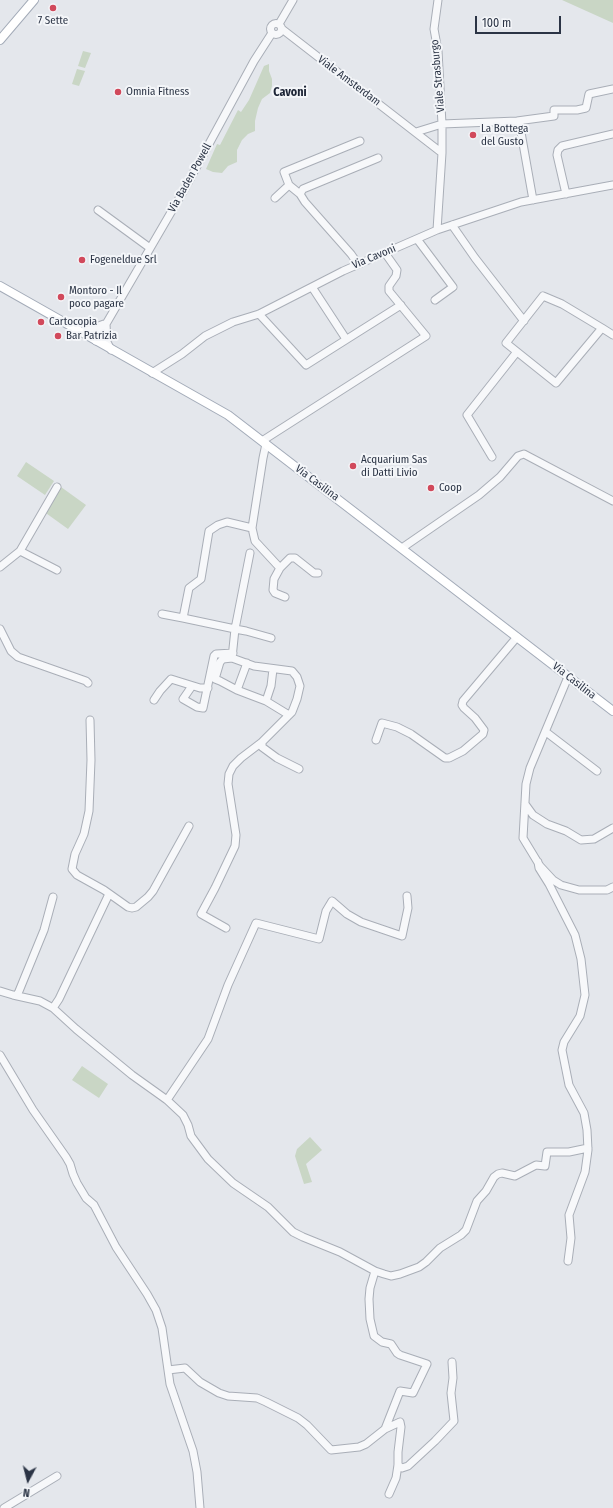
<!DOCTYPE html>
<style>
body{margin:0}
#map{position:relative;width:613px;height:1508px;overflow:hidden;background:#e4e7ec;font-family:"Fira Sans Condensed",sans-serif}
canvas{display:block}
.north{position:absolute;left:8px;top:1460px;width:40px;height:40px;-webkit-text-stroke:3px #f4f6f9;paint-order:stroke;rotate:187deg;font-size:11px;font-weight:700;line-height:16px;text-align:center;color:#2b3445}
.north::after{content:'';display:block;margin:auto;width:14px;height:18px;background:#2b3445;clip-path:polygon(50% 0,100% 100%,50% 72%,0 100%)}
.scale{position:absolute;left:475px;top:16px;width:86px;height:18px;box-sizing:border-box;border:2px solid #2b3445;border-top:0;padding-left:5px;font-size:12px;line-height:14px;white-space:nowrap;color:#2b3445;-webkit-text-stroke:3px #f4f6f9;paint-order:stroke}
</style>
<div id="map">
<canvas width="613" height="1508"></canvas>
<div class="north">N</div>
<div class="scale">100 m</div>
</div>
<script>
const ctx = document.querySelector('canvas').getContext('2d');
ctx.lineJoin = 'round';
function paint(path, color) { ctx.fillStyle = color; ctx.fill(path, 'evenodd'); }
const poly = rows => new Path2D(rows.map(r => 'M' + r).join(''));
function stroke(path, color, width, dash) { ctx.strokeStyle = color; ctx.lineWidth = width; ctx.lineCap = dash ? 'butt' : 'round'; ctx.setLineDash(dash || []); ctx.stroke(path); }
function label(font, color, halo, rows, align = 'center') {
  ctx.font = font + ' "Fira Sans Condensed",sans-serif'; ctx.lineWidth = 4; ctx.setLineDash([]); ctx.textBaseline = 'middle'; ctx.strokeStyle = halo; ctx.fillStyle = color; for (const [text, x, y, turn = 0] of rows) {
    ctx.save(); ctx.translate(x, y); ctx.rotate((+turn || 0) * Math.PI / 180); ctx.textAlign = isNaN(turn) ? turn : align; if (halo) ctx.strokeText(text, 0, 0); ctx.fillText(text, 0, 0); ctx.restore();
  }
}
paint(poly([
 [562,0,613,0,613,23],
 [83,51,91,53,85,68,78,66],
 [269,64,269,71,272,79,272,86,270,93,262,99,258,108,255,121,255,131,248,134,242,140,237,150,237,162,228,166,222,173,213,172,206,169,217,144,220,145,238,110,241,112,249,100,264,66],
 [77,69,85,71,79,86,72,84],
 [26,462,54,481,45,495,17,476],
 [61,487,86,505,68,529,43,511],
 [82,1066,108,1084,99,1098,72,1080],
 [310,1137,322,1150,306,1164,312,1182,304,1184,295,1156,297,1149]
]), '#c9d6c5');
const minor = poly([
 [438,0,434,29,438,51,442,124,442,153],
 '270.5 29a5.5 5.5 0 1 1 11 0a5.5 5.5 0 1 1-11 0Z',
 [279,24,293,0],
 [282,29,442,153,437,230],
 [519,121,533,200],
 [416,132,442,124,517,121,554,116,554,110,577,110,586,108,589,94,613,89],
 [300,194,289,185,284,172,360,141],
 [566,194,557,155,558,150,562,146,613,134],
 [275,198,289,185],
 [98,210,150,248],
 [452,225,475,258,524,321],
 [417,239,453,287,435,300],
 [358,264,351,254,305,202,300,194,303,189,378,158],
 [312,287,346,339],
 [543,296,562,304,602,328,556,383,506,343,543,296],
 [259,314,306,365,401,305],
 [106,324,107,342,111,350],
 [602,328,613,335],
 [80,332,88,330,104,324],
 [96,341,97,336,106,324,184,190,254,61,272,33],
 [152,373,182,354,205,336,233,322,259,314,343,271,437,230,521,202,613,185],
 [262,441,426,336,389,291,389,286,396,276,397,270,385,253],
 [266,444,263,458,252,528,227,522,218,525,209,531,201,579,189,588,183,618,235,629,232,658,254,666,292,671,297,677,300,686,297,699,292,712,262,742,262,747,277,758,299,769],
 [492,457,467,415,516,353],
 [57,487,20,551,57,570],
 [252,528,255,541,280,568,274,579,273,590,275,593,285,597],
 [402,548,479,495,500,477,518,456,524,454,613,501],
 [250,553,235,629,246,631,271,638],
 [0,567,20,551],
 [280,568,290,558,295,558,314,573,318,573],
 [162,614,183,618],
 [0,629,11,651,18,657,86,681,88,683],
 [232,658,223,659,220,662,215,679,220,681,237,690],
 [247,663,237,690,266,701],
 [273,669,271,686,266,701,289,715],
 [568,677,530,768,526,784,523,838,540,866,553,880,561,885,579,890,607,890,613,887],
 [192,686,183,699,197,707,203,708,214,656,216,654,233,653],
 [154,700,160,691,171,679,200,688,208,688],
 [90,720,91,760,89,811,84,834,75,854,72,869,77,875,104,890,128,907,132,908,136,907,148,897,153,891,189,826],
 [546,732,597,771],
 [376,740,382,723,397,727,411,734,445,758,449,758,463,751,483,734,484,730,475,718,464,708,462,705,463,701,517,637],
 [525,804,533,815,547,824,566,831,581,840,594,839,613,828],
 [538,862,539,868,549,884,575,935,581,959,585,995,580,1016,564,1042,562,1050,569,1085,584,1113,587,1130,588,1150,585,1172,569,1215,571,1238,568,1261],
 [226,928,201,914,215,888,235,846,236,835,228,784,229,774,233,766,241,758,262,742],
 [0,991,13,995,40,1001,53,1008,76,1029,132,1075,167,1100,183,1115,188,1125,191,1136,208,1159,233,1183,268,1207,293,1232,303,1237,340,1252,375,1271,384,1274,391,1276,400,1274,419,1267,426,1262,440,1248,461,1235,466,1230,477,1201,486,1191,494,1177,498,1174,502,1173,515,1176,536,1165,545,1166,547,1152,569,1152,588,1148],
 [17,996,44,930,53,897],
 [53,1008,59,999,109,894],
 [0,1055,33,1110,66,1157,70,1164,73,1174,77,1183,86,1198,94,1205,116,1247,147,1294,156,1310,162,1328,170,1384,193,1451,197,1472,200,1508],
 [167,1100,208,1039,228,985,256,923,319,939,326,911,332,901,347,914,361,922,402,936,408,908,407,896],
 [375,1271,370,1288,369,1299,370,1319,374,1336,382,1342,391,1344,397,1353,400,1355,427,1364,413,1393,400,1391,385,1429],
 [168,1370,185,1368,200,1382,219,1393,228,1396,257,1398,266,1402,298,1418,307,1425,331,1450,359,1447,366,1444,385,1429,400,1422,401,1427,398,1452,398,1465,396,1478,389,1494],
 [398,1465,402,1468,408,1466,435,1441,454,1421,451,1393,453,1378,452,1362],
 [4,1508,57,1476]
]);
const major = poly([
 [0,40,34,0],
 [0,286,228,415,613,711]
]);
stroke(minor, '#a9aeb7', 9);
stroke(major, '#a3abb8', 10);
stroke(minor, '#f7f8fa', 7);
stroke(major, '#fff', 8);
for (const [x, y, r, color] of [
 [53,8,4,"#d1495b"],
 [118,92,4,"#d1495b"],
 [473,135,4,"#d1495b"],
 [82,260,4,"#d1495b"],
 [61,297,4,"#d1495b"],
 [41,322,4,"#d1495b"],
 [58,336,4,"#d1495b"],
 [353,466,4,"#d1495b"],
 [431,488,4,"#d1495b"]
]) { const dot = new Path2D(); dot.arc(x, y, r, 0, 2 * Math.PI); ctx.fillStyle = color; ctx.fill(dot); stroke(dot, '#f4f6f9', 1.5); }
label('11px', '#2b3445', '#f4f6f9', [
 ["7 Sette",53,21,"center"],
 ["Omnia Fitness",126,92],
 ["La Bottega",481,129],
 ["del Gusto",481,142],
 ["Fogeneldue Srl",90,260],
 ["Montoro - Il",69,291],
 ["poco pagare",69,304],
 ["Cartocopia",49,322],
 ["Bar Patrizia",66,336],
 ["Acquarium Sas",361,460],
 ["di Datti Livio",361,473],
 ["Coop",439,488]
], 'left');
label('11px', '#2b3445', '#f4f6f9', [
 ["Viale Strasburgo",438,76,-95],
 ["Viale Amsterdam",349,81,37],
 ["Via Baden Powell",190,178,-61],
 ["Via Cavoni",374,257,-23],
 ["Via Casilina",317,483,37],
 ["Via Casilina",574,681,38]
]);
label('bold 12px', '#1d2536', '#f4f6f9', [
 ["Cavoni",290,93]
]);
</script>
